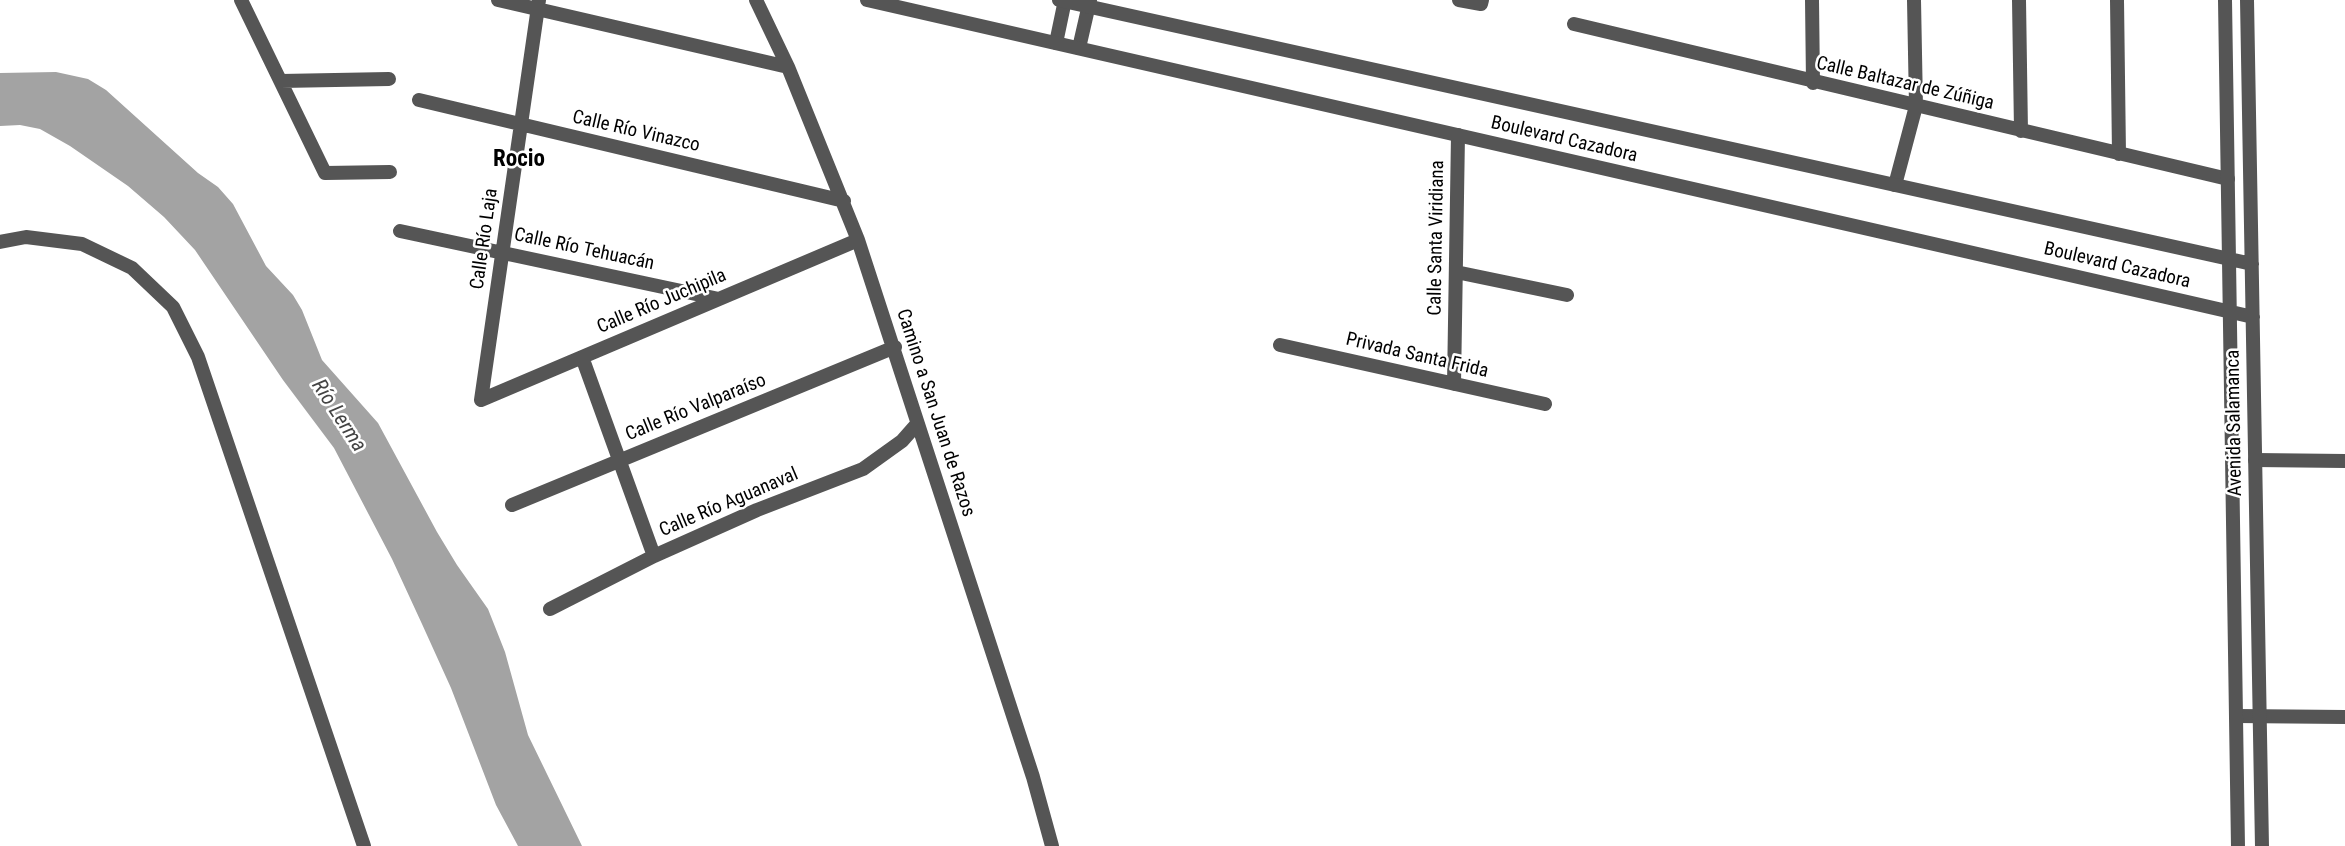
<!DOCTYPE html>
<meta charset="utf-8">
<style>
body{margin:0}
canvas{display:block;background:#fff}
</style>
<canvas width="2345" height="846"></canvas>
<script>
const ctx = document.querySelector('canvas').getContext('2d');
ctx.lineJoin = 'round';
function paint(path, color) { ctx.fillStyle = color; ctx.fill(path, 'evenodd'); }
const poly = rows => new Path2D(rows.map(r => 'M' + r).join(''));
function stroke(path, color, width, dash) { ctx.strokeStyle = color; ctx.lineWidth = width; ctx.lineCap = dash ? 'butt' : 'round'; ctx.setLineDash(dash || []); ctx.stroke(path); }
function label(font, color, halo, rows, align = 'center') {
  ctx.font = font + ' "Roboto Condensed",sans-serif'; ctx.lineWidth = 5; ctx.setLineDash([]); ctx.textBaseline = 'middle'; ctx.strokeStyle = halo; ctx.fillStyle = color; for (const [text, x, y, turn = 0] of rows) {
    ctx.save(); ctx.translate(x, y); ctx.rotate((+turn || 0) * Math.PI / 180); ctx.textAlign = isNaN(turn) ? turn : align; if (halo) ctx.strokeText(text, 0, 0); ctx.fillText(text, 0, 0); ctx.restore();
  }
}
paint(poly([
 [56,72,88,79,106,90,198,173,218,187,233,204,266,266,293,295,302,310,322,360,378,423,437,532,457,565,488,609,505,652,528,735,582,846,518,846,496,805,451,688,422,624,392,559,334,448,283,380,195,250,164,217,128,186,70,146,40,129,20,125,0,126,0,73]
]), '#a3a3a3');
stroke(poly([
 [241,0,325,173,390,172],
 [498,0,788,67],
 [756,0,788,67,858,240,1033,777,1052,846],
 [1459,0,1481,4,1482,0],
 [1812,0,1813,83],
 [2019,0,2021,131],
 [2117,0,2119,154],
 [1574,24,2228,179],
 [1056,43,1065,0],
 [1079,48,1090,0],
 [281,81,389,79],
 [419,100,844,201],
 [1895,185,1916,106,1914,0],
 [400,231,719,299],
 [1456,272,1567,295],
 [1280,345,1545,404],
 [582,357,654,556],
 [1454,384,1458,135],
 [481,400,858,240],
 [481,400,539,0],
 [2255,460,2345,461],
 [512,505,895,347],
 [550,609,654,556,757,510,863,469,902,441,917,424],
 [2236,716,2345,717]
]), '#555', 14);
stroke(poly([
 [867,0,2253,317],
 [1059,0,2252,264],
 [2225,0,2238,846],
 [2247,0,2262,846],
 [0,242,26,237,82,244,132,268,173,307,198,357,364,846]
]), '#555', 14);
label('19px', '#000', '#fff', [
 ["Calle Baltazar de Zúñiga",1905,84,13],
 ["Calle Río Vinazco",636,132,13],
 ["Boulevard Cazadora",1564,140,13],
 ["Calle Santa Viridiana",1437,238,-89],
 ["Calle Río Laja",485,239,-82],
 ["Calle Río Tehuacán",584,250,12],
 ["Boulevard Cazadora",2117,266,13],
 ["Calle Río Juchipila",662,302,-23],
 ["Privada Santa Frida",1417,356,13],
 ["Calle Río Valparaíso",696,408,-22],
 ["Camino a San Juan de Razos",935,413,72],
 ["Avenida Salamanca",2235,423,-91],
 ["Calle Río Aguanaval",729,503,-23]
]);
label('italic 21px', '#444', '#fff', [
 ["Río Lerma",338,416,57]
]);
label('bold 23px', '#000', '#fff', [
 ["Rocio",519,160]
]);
</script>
